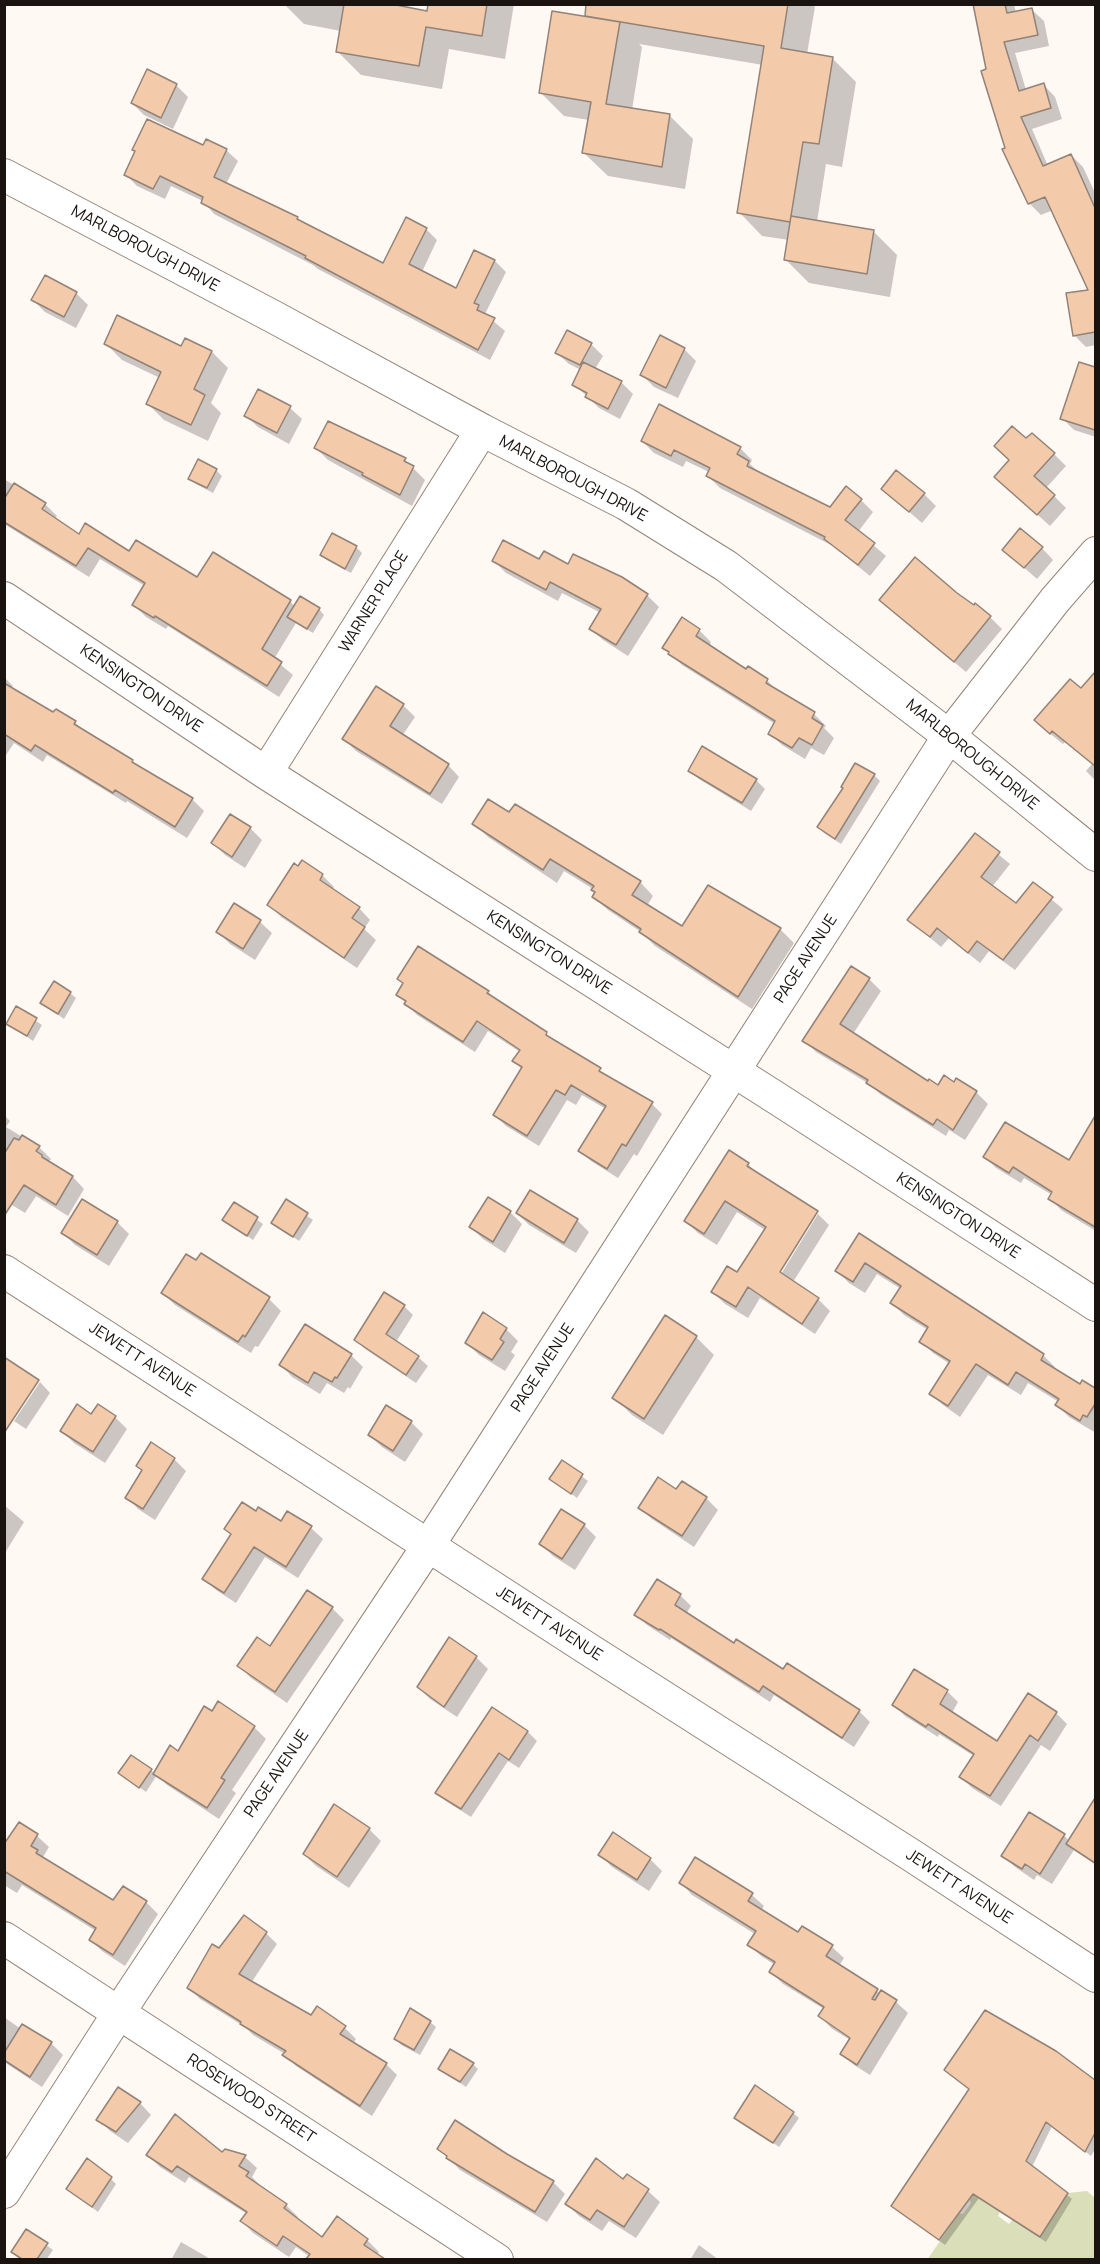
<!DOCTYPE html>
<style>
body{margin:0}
#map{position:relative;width:1100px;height:2264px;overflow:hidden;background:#fff8f3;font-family:Manrope,sans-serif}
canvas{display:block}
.frame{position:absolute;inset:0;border:6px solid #1a1410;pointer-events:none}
</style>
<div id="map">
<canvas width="1100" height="2264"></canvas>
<div class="frame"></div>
</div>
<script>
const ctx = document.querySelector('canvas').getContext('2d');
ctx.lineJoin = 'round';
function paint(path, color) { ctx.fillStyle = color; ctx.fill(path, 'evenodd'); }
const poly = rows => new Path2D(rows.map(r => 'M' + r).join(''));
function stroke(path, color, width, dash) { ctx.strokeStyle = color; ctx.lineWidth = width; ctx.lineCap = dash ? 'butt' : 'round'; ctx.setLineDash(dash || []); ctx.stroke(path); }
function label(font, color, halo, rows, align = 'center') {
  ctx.font = font + ' Manrope,sans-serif'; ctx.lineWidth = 4.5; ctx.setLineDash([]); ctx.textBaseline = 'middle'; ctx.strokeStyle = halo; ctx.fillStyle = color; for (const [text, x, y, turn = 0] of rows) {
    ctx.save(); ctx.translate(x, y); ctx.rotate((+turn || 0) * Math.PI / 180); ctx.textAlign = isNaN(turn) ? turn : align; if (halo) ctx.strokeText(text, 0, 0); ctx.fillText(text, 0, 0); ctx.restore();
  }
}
paint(poly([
 [1087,2191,1095,2198,1094,2259,927,2260,959,2213,963,2214,971,2203,969,2199,973,2194,1000,2211,998,2216,1009,2224,1013,2219,1040,2237,1068,2193]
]), '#dadeb9');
paint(poly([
 [284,4,382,4,429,12,430,4,514,4,505,59,449,49,442,89,361,75,338,52,341,31,304,24],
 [609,4,812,4,815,7,807,54,833,59,856,82,842,167,826,164,817,222,873,231,897,255,890,297,809,283,786,260,789,240,762,236,739,212,763,65,639,44,642,47,632,110,670,116,693,139,685,189,608,176,584,153,589,120,564,116,540,92,610,22,607,19],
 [974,4,1014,4,1016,13,1032,10,1044,21,1049,46,1015,53,1026,90,1044,85,1055,97,1062,119,1032,129,1048,166,1071,155,1083,167,1096,195,1096,345,1086,347,1074,335,1090,291,1053,210,1041,215,1029,203,1007,149],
 [176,85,188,97,173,129,144,115,132,103],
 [203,147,226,150,238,161,226,184,297,218,302,223,384,265,426,229,437,240,422,272,457,290,475,252,495,261,506,272,485,314,505,331,490,360,318,269,313,265,214,214,203,201,171,186,165,199,137,186,126,175],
 [76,293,88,305,76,328,45,312,33,300],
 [186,340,212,352,228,368,211,403,221,413,208,441,164,420,147,403,160,378,122,360,105,343,182,348],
 [591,344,603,356,595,369,621,382,633,394,620,419,599,408,574,384,581,370,569,364,557,353],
 [684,349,696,361,678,398,654,387,642,375],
 [1080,363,1096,369,1096,437,1074,430,1062,418],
 [259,391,290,408,302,419,289,444,258,427,246,416],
 [642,441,740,448,752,460,750,464,761,474,830,509,861,500,873,512,858,532,886,556,870,576,833,546,720,488,708,476,709,472,686,461,683,467,654,453],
 [1026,441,1054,454,1066,466,1046,488,1066,508,1050,526,1008,488],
 [316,448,405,460,425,480,412,506,328,460],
 [216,470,222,476,213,493,196,484,190,478],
 [4,479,45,504,57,516,55,520,79,536,198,579,290,601,295,607,319,609,324,615,313,633,296,623,274,659,293,675,279,697,168,626,166,629,146,617,134,605,145,586,100,559,89,577,4,524],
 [883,489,924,494,936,506,922,523],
 [333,535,356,547,362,553,351,573,327,560,321,555],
 [1042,548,1053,560,1037,579,1004,550],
 [494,561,569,566,647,595,659,607,628,656,603,640,591,629,601,613,562,593,558,601,506,573],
 [956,594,990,617,1002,629,966,672,893,611],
 [682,619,699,630,711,642,709,646,747,671,767,680,778,692,814,714,826,726,824,728,834,738,824,755,811,748,805,759,782,745,770,734,775,724,682,665,664,647],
 [4,677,13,686,11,688,54,714,75,722,83,731,192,799,204,811,187,838,127,801,126,803,47,755,43,762,14,743,4,758],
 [1070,681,1096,702,1096,781,1086,771,1092,764,1065,742,1063,744,1048,732],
 [403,705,415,717,402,736,448,765,459,777,442,804,356,751,344,739],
 [690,770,756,780,765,789,751,811,699,779],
 [874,775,880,781,841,844,824,833,819,827],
 [474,823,640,882,653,896,647,906,682,928,780,929,794,943,752,1009,655,946,641,932,608,910,594,897,596,893,593,889,564,871,557,883,488,837],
 [250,828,262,840,245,868,225,855,213,843],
 [975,835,1010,864,992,887,1017,905,1033,884,1063,909,1015,970,989,951,980,963,949,938,941,947,909,920],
 [303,862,322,875,334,887,332,890,359,908,370,920,364,929,376,940,357,968,281,917,269,905],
 [260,922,272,933,255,960,230,944,218,932],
 [869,979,881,991,853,1034,928,1083,939,1087,955,1084,976,1092,988,1104,965,1140,949,1130,946,1136,880,1094,871,1085,816,1052,804,1040],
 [488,992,498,1002,546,1034,555,1042,652,1104,662,1114,637,1156,634,1154,618,1178,591,1161,580,1151,606,1109,582,1095,576,1105,567,1100,539,1146,506,1126,495,1115,522,1069,514,1061,520,1052,488,1031,475,1052,417,1015,398,994],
 [70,993,76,998,64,1019,42,1003],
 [17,1008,42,1025,33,1041,8,1024],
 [4,1115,10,1121,6,1127,39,1147,51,1159,48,1163,73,1177,84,1189,68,1216,36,1196,25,1213,4,1200],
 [1096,1119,1096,1231,1061,1210,1050,1198,1052,1195,1024,1178,1021,1183,996,1168,985,1157,1069,1162],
 [748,1164,760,1177,818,1213,815,1213,775,1278,778,1279,818,1214,829,1225,793,1282,818,1299,830,1311,815,1334,760,1298,748,1318,725,1304,713,1292,738,1274,765,1230,737,1212,717,1245,698,1233,686,1221],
 [488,1199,510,1212,522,1224,505,1253,483,1239,471,1227],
 [286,1201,313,1220,299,1241,273,1223],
 [234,1204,263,1224,253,1240,224,1220],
 [517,1213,577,1220,589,1232,576,1253,529,1225],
 [117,1222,129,1234,109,1266,75,1245,63,1233],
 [859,1235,1043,1355,1055,1367,1054,1369,1080,1386,1083,1382,1096,1390,1096,1433,1069,1417,1057,1405,1059,1402,1028,1383,1021,1395,988,1375,960,1417,943,1405,931,1393,950,1364,933,1353,921,1341,928,1330,904,1315,892,1303,901,1289,877,1274,865,1293,849,1283,837,1271],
 [163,1293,269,1299,281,1311,258,1347,255,1346,251,1353,175,1305],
 [404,1306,413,1315,396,1342,418,1357,428,1366,416,1383,365,1349,356,1340],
 [484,1315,506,1329,518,1341,511,1352,515,1355,505,1371,479,1355,467,1343],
 [666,1317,696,1337,714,1355,663,1435,632,1415,614,1397],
 [305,1326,351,1355,363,1367,350,1389,348,1387,344,1393,327,1383,320,1394,292,1377,281,1365],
 [40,1382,50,1393,26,1429,14,1421],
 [92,1416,115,1417,127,1429,105,1463,74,1443,62,1431],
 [411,1422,423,1434,405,1462,382,1447,370,1435],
 [174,1459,186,1471,155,1520,138,1509,127,1497,143,1471],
 [562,1462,588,1481,577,1498,551,1479],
 [677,1491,706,1498,718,1510,694,1547,652,1519,640,1508],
 [4,1505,24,1522,5,1553,4,1552],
 [257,1513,281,1523,288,1513,311,1528,323,1539,298,1578,265,1557,236,1603,216,1590,204,1578,232,1535,226,1529],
 [584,1525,596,1537,575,1570,553,1556,541,1544],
 [658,1581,680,1595,691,1606,686,1614,735,1645,783,1671,787,1665,859,1711,870,1722,854,1747,774,1695,770,1702,671,1638,670,1640,647,1625,636,1615],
 [307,1592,332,1608,344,1620,287,1703,251,1678,239,1666,271,1648],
 [450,1639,476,1657,488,1669,457,1717,430,1699,418,1687],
 [914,1671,947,1691,958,1702,952,1713,997,1743,1056,1713,1067,1724,1050,1751,1041,1745,1001,1806,972,1788,961,1777,974,1756,939,1734,938,1737,905,1716,894,1705],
 [492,1709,528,1732,537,1741,519,1768,508,1761,471,1817,446,1801,437,1792],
 [254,1727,266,1739,232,1790,236,1793,219,1819,167,1785,157,1775,146,1792,120,1773,151,1770,155,1774,179,1753],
 [1089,1811,1096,1815,1096,1865,1074,1850,1052,1884,1037,1875,1034,1880,1015,1867,1003,1856,1064,1835,1069,1841],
 [20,1824,37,1836,49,1847,43,1857,114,1902,146,1902,158,1914,125,1966,102,1951,90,1939,96,1931,22,1885,17,1893,4,1885,4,1847],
 [369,1829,381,1841,349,1888,316,1866,304,1854],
 [600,1855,650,1859,662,1871,649,1891,612,1867],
 [696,1859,752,1895,764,1906,761,1911,799,1934,832,1947,844,1958,839,1966,881,1994,882,1992,896,2002,908,2013,870,2075,854,2065,842,2054,850,2040,831,2028,820,2016,824,2009,783,1984,771,1972,775,1965,761,1956,749,1944,755,1934,692,1895,681,1883],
 [266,1933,277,1944,251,1983,311,2017,345,2028,356,2039,353,2044,386,2064,397,2075,372,2116,296,2066,285,2054,253,2035,245,2027,200,1999,189,1988,219,1950],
 [4,2017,21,2029,23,2026,51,2043,63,2055,42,2087,4,2062],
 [430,2022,436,2027,420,2055,401,2045,396,2039],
 [1055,2052,1096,2081,1096,2148,1091,2156,1052,2126,1032,2167,1072,2199,1046,2242,979,2198,945,2245,899,2211,971,2090],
 [473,2064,478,2069,466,2087,440,2069],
 [140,2103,151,2115,128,2143,110,2131,98,2119],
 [793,2113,799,2118,779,2147,736,2117],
 [171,2120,223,2154,225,2150,245,2157,257,2168,252,2177,260,2185,259,2187,286,2205,298,2217,296,2219,322,2240,337,2218,367,2240,379,2252,376,2256,382,2260,314,2260,296,2247,289,2257,253,2233,242,2221,247,2214,189,2177,185,2183,160,2167,148,2155],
 [439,2149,553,2182,565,2194,547,2222,460,2170],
 [111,2179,116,2184,98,2212,74,2194],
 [623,2181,648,2191,660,2202,636,2238,609,2221,602,2231,579,2216,567,2204],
 [27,2231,53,2250,46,2260,21,2260,13,2252],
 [181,2242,207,2257,210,2260,171,2260],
 [699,2245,719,2260,690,2260]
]), '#0003');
const building = poly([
 [344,4,391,4,427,11,428,4,487,4,482,36,426,27,419,66,336,52,344,4],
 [586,4,788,4,781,48,833,57,819,144,803,142,790,222,737,213,764,46,585,16,586,4],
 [973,4,1005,4,1007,13,1032,8,1038,35,1004,42,1019,91,1044,83,1051,108,1021,117,1043,166,1071,154,1095,208,1095,332,1073,336,1066,293,1088,290,1045,197,1028,204,1002,149,1005,148,981,71,986,69,973,4],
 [552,11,620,22,606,104,670,114,662,167,582,153,591,102,539,93,552,11],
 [147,69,177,84,161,118,131,103,147,69],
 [147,119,203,145,206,139,227,149,214,177,298,217,297,219,383,263,406,217,427,228,409,264,456,288,474,250,495,260,474,303,479,305,477,310,495,318,478,350,305,258,306,256,201,203,203,197,160,176,153,189,124,175,135,151,132,150,147,119],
 [791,216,874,230,867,274,784,260,791,216],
 [45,275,77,292,64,317,31,300,45,275],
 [117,315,181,346,185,338,212,351,194,389,205,395,191,425,146,404,161,372,104,344,117,315],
 [567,330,592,343,580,365,555,353,567,330],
 [660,335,685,348,666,388,640,375,660,335],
 [583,362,622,381,608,409,585,397,587,393,572,385,583,362],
 [1079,362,1095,367,1095,430,1060,419,1079,362],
 [258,389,291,406,277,433,244,416,258,389],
 [659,404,741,447,737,454,749,461,747,466,830,507,846,486,862,499,845,520,875,543,858,565,824,539,825,537,706,476,710,468,674,450,671,456,641,441,659,404],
 [328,421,406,458,404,461,414,466,400,495,362,475,363,473,314,448,328,421],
 [1012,426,1026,438,1032,433,1055,453,1034,476,1055,495,1037,515,994,477,1009,460,994,446,1012,426],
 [198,459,217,469,207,488,188,479,198,459],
 [896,470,925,493,909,512,881,489,896,470],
 [14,483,46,503,42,509,79,534,85,523,129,551,136,540,197,577,213,552,291,600,262,649,282,662,267,686,155,616,154,618,132,605,145,583,88,548,76,566,4,522,4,499,14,483],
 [1020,528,1043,547,1024,568,1002,550,1020,528],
 [332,533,357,546,345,569,320,555,332,533],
 [503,540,539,559,544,551,568,564,573,554,622,577,648,594,616,645,589,629,601,609,550,582,546,590,492,561,503,540],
 [915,557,957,593,974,605,975,603,991,616,954,662,879,600,915,557],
 [300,596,320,608,307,629,287,617,300,596],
 [682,617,700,629,696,636,746,669,748,666,768,679,766,683,815,712,812,718,823,725,812,745,799,738,792,748,768,734,775,721,668,654,669,652,662,648,682,617],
 [1095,672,1095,766,1052,731,1050,734,1034,720,1070,679,1081,688,1095,672],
 [4,683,53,712,56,709,76,721,74,724,133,760,132,762,193,798,175,827,115,790,113,793,35,745,31,751,4,734,4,683],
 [376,686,404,704,390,726,449,764,430,794,342,739,376,686],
 [702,746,757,779,742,803,688,771,702,746],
 [855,763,875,774,835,839,817,827,843,788,841,787,855,763],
 [488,799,509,812,515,804,641,881,632,895,682,926,708,885,781,928,738,997,639,932,641,929,592,897,595,892,591,890,594,886,550,859,543,870,472,824,488,799],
 [230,814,251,827,232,857,211,843,230,814],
 [975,833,1000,852,981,877,1016,903,1033,882,1053,897,1003,960,977,941,968,953,937,928,930,937,907,920,975,833],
 [302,860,323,874,320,880,360,907,352,918,365,927,344,958,267,905,294,863,298,866,302,860],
 [234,903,261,920,243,949,216,932,234,903],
 [418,946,489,991,487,993,547,1032,546,1035,601,1068,599,1071,653,1102,626,1146,622,1144,607,1169,578,1151,606,1106,571,1085,565,1095,556,1090,527,1136,493,1115,522,1067,512,1061,520,1050,477,1021,463,1042,404,1004,406,1001,396,995,403,983,397,979,418,946],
 [851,966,870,978,840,1024,928,1081,929,1079,938,1085,944,1075,954,1082,956,1078,977,1091,953,1130,937,1119,933,1125,866,1083,868,1080,802,1041,851,966],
 [54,981,71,992,58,1014,40,1003,54,981],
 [16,1006,37,1018,27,1036,6,1024,16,1006],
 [1095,1116,1095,1227,1048,1199,1052,1192,1013,1167,1009,1173,983,1157,1005,1122,1069,1160,1095,1116],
 [22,1135,40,1146,36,1151,42,1155,42,1157,73,1176,56,1205,24,1185,4,1216,4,1154,14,1138,19,1140,22,1135],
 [729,1150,749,1163,747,1166,818,1211,780,1272,819,1298,802,1324,748,1287,736,1307,711,1292,727,1266,737,1272,766,1227,725,1201,704,1234,684,1221,729,1150],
 [530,1190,578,1219,564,1243,516,1213,530,1190],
 [488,1197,511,1211,493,1242,469,1227,488,1197],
 [82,1199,118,1221,97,1255,61,1233,82,1199],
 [286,1199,308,1213,293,1237,271,1223,286,1199],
 [234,1202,258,1217,247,1236,222,1220,234,1202],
 [859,1233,1044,1354,1041,1360,1080,1384,1082,1380,1095,1388,1095,1404,1087,1417,1083,1415,1080,1421,1055,1405,1059,1399,1016,1372,1008,1385,976,1364,948,1406,929,1394,950,1361,919,1342,928,1327,890,1303,901,1286,865,1263,853,1282,835,1271,859,1233],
 [201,1253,270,1297,245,1337,243,1335,238,1342,161,1293,186,1254,196,1260,201,1253],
 [384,1292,405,1305,386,1334,419,1356,406,1375,354,1340,384,1292],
 [483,1312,507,1328,500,1339,504,1342,492,1360,465,1343,483,1312],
 [665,1315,697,1336,644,1419,612,1398,665,1315],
 [305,1324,352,1354,337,1378,335,1377,332,1382,314,1372,308,1383,279,1365,305,1324],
 [4,1357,39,1380,4,1433,4,1357],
 [77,1404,91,1414,98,1404,116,1416,93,1452,60,1431,77,1404],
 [386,1405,412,1421,393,1451,368,1435,386,1405],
 [151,1442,175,1458,143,1509,125,1498,142,1470,136,1466,151,1442],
 [562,1460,583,1474,571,1494,549,1479,562,1460],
 [658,1477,676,1489,682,1481,707,1497,682,1536,638,1508,658,1477],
 [242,1502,256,1511,258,1507,281,1521,287,1511,312,1526,286,1567,254,1547,224,1593,202,1579,231,1534,224,1529,242,1502],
 [561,1509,585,1524,562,1559,539,1544,561,1509],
 [657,1579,681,1594,675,1605,734,1643,736,1639,783,1669,787,1663,860,1710,842,1738,763,1686,759,1692,660,1629,659,1630,634,1615,657,1579],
 [307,1590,333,1607,275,1692,237,1666,257,1637,270,1646,307,1590],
 [449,1637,477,1656,444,1707,417,1687,449,1637],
 [914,1669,948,1690,940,1704,997,1741,1028,1693,1057,1712,1038,1741,1030,1735,990,1796,959,1777,974,1754,928,1724,926,1727,892,1705,914,1669],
 [218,1701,255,1726,221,1778,225,1780,207,1808,153,1774,170,1745,178,1751,204,1706,212,1711,218,1701],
 [492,1707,528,1731,509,1760,499,1753,461,1809,435,1793,492,1707],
 [131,1755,152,1769,139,1788,118,1773,131,1755],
 [1095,1798,1095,1863,1066,1844,1095,1798],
 [334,1804,370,1828,337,1877,303,1854,334,1804],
 [1029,1812,1065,1834,1040,1874,1025,1864,1022,1869,1001,1856,1029,1812],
 [19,1822,38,1834,31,1846,38,1850,36,1853,113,1900,123,1886,147,1901,113,1955,89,1940,96,1928,4,1871,4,1844,19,1822],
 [613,1832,651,1858,637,1880,598,1855,613,1832],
 [695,1857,753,1893,748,1901,798,1932,802,1926,833,1945,826,1956,878,1989,872,1999,875,2000,881,1990,897,2000,857,2065,840,2054,850,2038,818,2016,824,2007,769,1972,775,1962,747,1945,756,1931,679,1883,695,1857],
 [244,1915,267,1932,239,1974,311,2015,317,2006,346,2026,340,2034,387,2063,360,2106,282,2055,286,2051,240,2024,241,2022,187,1988,212,1944,219,1948,244,1915],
 [410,2008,431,2021,414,2050,394,2039,410,2008],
 [985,2010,1056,2051,1095,2080,1095,2133,1085,2152,1046,2122,1026,2161,1068,2193,1040,2237,973,2194,939,2240,891,2206,969,2089,944,2070,985,2010],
 [22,2024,52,2042,30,2077,4,2060,4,2053,22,2024],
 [450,2049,474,2063,460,2082,438,2069,450,2049],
 [755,2085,794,2112,773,2143,734,2118,755,2085],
 [118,2087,141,2102,116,2132,96,2120,118,2087],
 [175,2114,222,2152,225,2149,246,2155,239,2166,249,2172,246,2176,287,2204,284,2208,322,2237,337,2216,368,2239,364,2245,385,2259,306,2259,310,2254,283,2236,277,2246,240,2221,247,2212,177,2166,172,2172,146,2155,175,2114],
 [455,2120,507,2154,554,2181,535,2212,446,2158,447,2156,437,2149,455,2120],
 [87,2158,112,2177,92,2207,66,2189,87,2158],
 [596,2158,623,2179,627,2174,649,2189,624,2227,597,2210,590,2220,565,2204,596,2158],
 [26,2229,48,2243,37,2259,22,2259,11,2252,26,2229]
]);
paint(building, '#f3caaa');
stroke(building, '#928277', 1.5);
const minor = poly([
 [4,175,272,316,482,430,626,504,726,566,949,736,1096,855],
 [4,598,266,773,781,1101,1096,1305],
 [266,773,482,430],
 [4,1271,588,1649,911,1855,1096,1976],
 [4,1938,497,2260],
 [4,2192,131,1994,428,1546,949,736,1055,600,1096,553]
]);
stroke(minor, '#948479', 34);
stroke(minor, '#fff', 32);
label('16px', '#1a1410', '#fff', [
 ["MARLBOROUGH DRIVE",145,249,28],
 ["MARLBOROUGH DRIVE",573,479,28],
 ["WARNER PLACE",374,602,-58],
 ["KENSINGTON DRIVE",141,689,34],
 ["MARLBOROUGH DRIVE",972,755,39],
 ["KENSINGTON DRIVE",549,953,32],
 ["PAGE AVENUE",806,959,-57],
 ["KENSINGTON DRIVE",958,1216,33],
 ["JEWETT AVENUE",142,1360,33],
 ["PAGE AVENUE",543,1368,-57],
 ["JEWETT AVENUE",549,1624,33],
 ["PAGE AVENUE",277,1774,-56],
 ["JEWETT AVENUE",959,1887,33],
 ["ROSEWOOD STREET",251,2099,33]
]);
</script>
